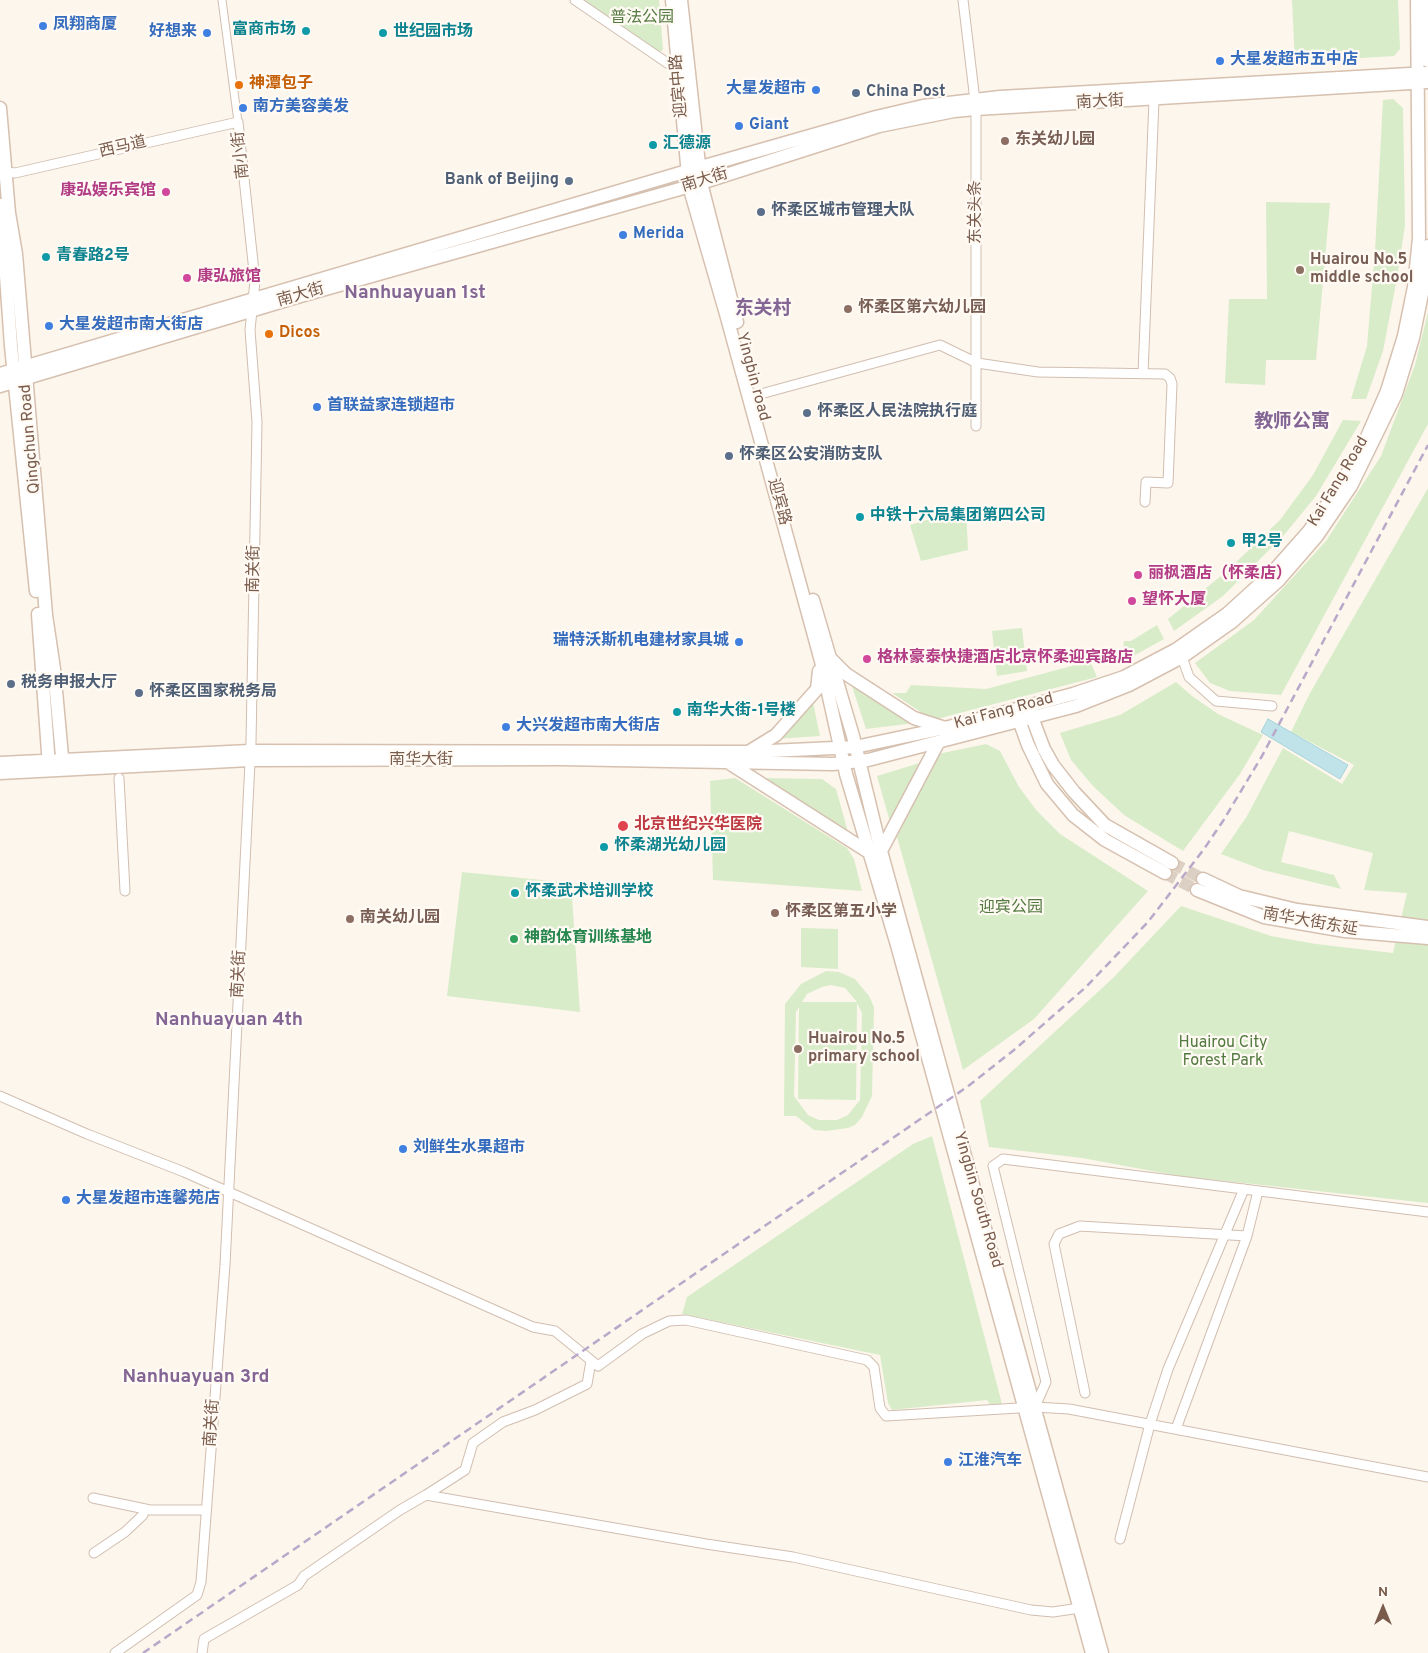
<!DOCTYPE html>
<meta charset="utf-8">
<style>
body{margin:0}
#map{position:relative;width:1428px;height:1653px;overflow:hidden;background:#fdf6ec;font-family:Overpass,sans-serif}
canvas{display:block}
.north{position:absolute;left:1358px;top:1583px;width:50px;height:50px;-webkit-text-stroke:4px #fffaf3;paint-order:stroke;rotate:0deg;font-size:14px;font-weight:700;line-height:20px;text-align:center;color:#7a5c4d}
.north::after{content:'';display:block;margin:auto;width:18px;height:22px;background:#7a5c4d;clip-path:polygon(50% 0,100% 100%,50% 72%,0 100%)}
</style>
<div id="map">
<canvas width="1428" height="1653"></canvas>
<div class="north">N</div>
</div>
<script>
const ctx = document.querySelector('canvas').getContext('2d');
ctx.lineJoin = 'round';
function paint(path, color) { ctx.fillStyle = color; ctx.fill(path, 'evenodd'); }
const poly = rows => new Path2D(rows.map(r => 'M' + r).join(''));
function stroke(path, color, width, dash) { ctx.strokeStyle = color; ctx.lineWidth = width; ctx.lineCap = dash ? 'butt' : 'round'; ctx.setLineDash(dash || []); ctx.stroke(path); }
function label(font, color, halo, rows, align = 'center') {
  ctx.font = font + ' Overpass,"Noto Sans SC",sans-serif'; ctx.lineWidth = 4.5; ctx.setLineDash([]); ctx.textBaseline = 'middle'; ctx.strokeStyle = halo; ctx.fillStyle = color; for (const [text, x, y, turn = 0] of rows) {
    ctx.save(); ctx.translate(x, y); ctx.rotate((+turn || 0) * Math.PI / 180); ctx.textAlign = isNaN(turn) ? turn : align; if (halo) ctx.strokeText(text, 0, 0); ctx.fillText(text, 0, 0); ctx.restore();
  }
}
paint(poly([
 [582,0,659,0,663,50,657,53],
 [1292,0,1398,0,1400,49,1394,56,1295,62],
 [1393,99,1403,108,1405,225,1397,278,1383,351,1366,399,1351,399,1367,346,1375,251,1383,100],
 [1266,202,1330,203,1316,360,1266,360,1265,385,1225,383,1229,299,1267,299],
 [1428,312,1428,424,1281,695,1230,691,1210,683,1195,663,1254,620,1326,541,1381,456,1415,365],
 [1343,420,1361,421,1316,496,1284,535,1223,596,1174,631,1168,619,1227,571,1280,520,1313,475],
 [1428,488,1428,1203,1179,1176,1082,1158,989,1147,980,1101,1114,977,1181,906,1271,936,1316,944,1393,953,1407,893,1364,890,1373,853,1289,831,1281,862,1334,875,1341,889,1263,870,1221,854,1247,816,1283,748,1342,784,1354,765,1291,732,1310,693],
 [966,508,968,550,921,561,910,525],
 [1157,625,1164,639,1128,659,1123,658,1117,649,1123,649,1124,641,1131,641],
 [1022,628,1027,671,997,676,992,631],
 [1090,661,1097,677,933,720,892,693,906,693,911,685,986,689],
 [1176,682,1192,696,1218,714,1263,735,1240,774,1183,851,1124,815,1093,786,1071,760,1060,733,1120,715],
 [851,683,915,723,866,729],
 [812,698,820,736,775,739],
 [986,744,1000,751,1019,787,1037,811,1060,834,1148,891,1034,1019,963,1070,897,837,938,754],
 [923,762,890,822,877,776],
 [735,778,847,848,854,859,862,891,713,880,710,781],
 [759,778,822,779,836,789,848,832],
 [462,872,571,883,580,1012,447,996],
 [801,928,838,929,838,969,801,967],
 [826,971,839,972,855,979,869,996,874,1007,872,1096,862,1117,855,1125,848,1128,826,1131,814,1130,796,1116,784,1116,785,1004,801,984],
 [831,985,845,988,857,1002,802,1002,807,994,822,987],
 [857,1003,862,1013,860,1100,848,1115,837,1120,819,1120,808,1115,794,1096,796,1012,799,1007,798,1099,856,1100],
 [932,1136,1002,1404,991,1406,987,1400,892,1410,888,1403,880,1355,682,1314,687,1297,913,1144]
]), '#d8ecc9');
const water = poly([
 [1268,719,1348,765,1340,779,1261,732,1268,719]
]);
paint(water, '#bfe3e8');
stroke(water, '#a5d3da', 1);
stroke(poly([
 [1172,863,1203,879],
 [1165,873,1197,890]
]), '#dcd0c4', 12, [12, 6]);
const pedestrian = poly([
 [222,0,238,122]
]);
const minor = poly([
 [575,0,679,71],
 [963,0,976,109,976,426],
 [7,172,15,173,238,122,255,281,250,330,257,422,251,742,225,1265,201,1582,197,1595,115,1653],
 [1143,374,1154,100],
 [757,395,940,345,977,363,1038,372,1165,374,1170,378,1172,384,1168,483,1146,482,1145,502],
 [1182,657,1189,677,1216,701,1272,706],
 [119,778,125,891],
 [0,1096,87,1134,184,1172,533,1327,555,1331,598,1366,642,1334,669,1321,686,1320,867,1360,874,1367,880,1408,886,1416,1035,1407,1069,1409,1428,1477],
 [1085,1393,1054,1244,1059,1234,1080,1226,1247,1236],
 [1035,1407,1046,1382,993,1166,1003,1159,1428,1212],
 [1176,1429,1247,1236,1258,1191],
 [426,1495,465,1470,473,1443,503,1422,535,1410,587,1384,591,1361],
 [93,1498,150,1510,206,1510],
 [1120,1539,1150,1424,1168,1369,1244,1189],
 [94,1553,125,1532,143,1515,143,1509],
 [202,1653,204,1639,298,1585,304,1576,400,1510,426,1495,706,1544,793,1557,1031,1610,1053,1612,1080,1608]
]);
const secondary = poly([
 [672,0,689,186,726,314,821,661,846,774,897,945,1092,1653],
 [681,0,701,183,737,322],
 [1427,0,1428,61],
 [0,108,9,213,16,254,46,615,54,669,63,767],
 [1,205,11,346,36,591],
 [0,374,687,171,876,117,923,106,1000,97,1428,73],
 [0,386,297,297,701,183,879,126,954,111,976,109,1428,82],
 [813,600,853,736,881,851,1102,1653],
 [38,614,49,766],
 [831,659,846,674,914,718,945,728],
 [1016,712,1028,745,1047,784,1073,815,1105,840,1165,873],
 [1030,712,1044,749,1053,765,1074,792,1105,825,1172,863],
 [750,751,776,735,817,689,819,671],
 [0,763,250,751,749,752,855,747,945,728,1073,694,1124,677,1177,649,1227,614,1271,574,1309,531,1343,481,1367,437,1387,391,1404,336,1414,287,1419,238,1417,0],
 [729,763,870,853],
 [0,773,250,760,561,759,833,764,868,760,1076,706,1129,685,1182,657,1233,621,1278,581,1317,536,1351,486,1396,394,1413,338,1423,289,1428,246],
 [881,851,938,743],
 [1203,879,1239,896,1297,910,1428,927],
 [1197,890,1264,917,1345,931,1428,938]
]);
stroke(pedestrian, '#d1beb0', 9);
stroke(minor, '#d1beb0', 11);
stroke(secondary, '#d6c0b0', 15);
stroke(pedestrian, '#fff', 7);
stroke(minor, '#fff', 9);
stroke(secondary, '#fff', 12);
stroke(poly([
 [143,1653,967,1087,1014,1050,1086,987,1148,922,1204,849,1223,821,1262,756,1428,445]
]), '#b9a8c9', 2.5, [8, 5]);
for (const [x, y, r, color] of [
 [43,26,5,"#3f7fe0"],
 [306,31,5,"#0f9aa8"],
 [207,33,5,"#3f7fe0"],
 [383,33,5,"#0f9aa8"],
 [1220,61,5,"#3f7fe0"],
 [239,85,5,"#e8710a"],
 [816,90,5,"#3f7fe0"],
 [856,93,5,"#5c6f8a"],
 [243,108,5,"#3f7fe0"],
 [739,126,5,"#3f7fe0"],
 [1005,141,5,"#8d6e63"],
 [653,145,5,"#0f9aa8"],
 [569,181,5,"#5c6f8a"],
 [166,192,5,"#d1479c"],
 [761,212,5,"#5c6f8a"],
 [623,235,5,"#3f7fe0"],
 [46,257,5,"#0f9aa8"],
 [1300,270,5,"#8d6e63"],
 [187,278,5,"#d1479c"],
 [848,309,5,"#8d6e63"],
 [49,326,5,"#3f7fe0"],
 [269,334,5,"#e8710a"],
 [317,407,5,"#3f7fe0"],
 [807,413,5,"#5c6f8a"],
 [729,456,5,"#5c6f8a"],
 [860,517,5,"#0f9aa8"],
 [1231,543,5,"#0f9aa8"],
 [1138,575,5,"#d1479c"],
 [1132,601,5,"#d1479c"],
 [739,642,5,"#3f7fe0"],
 [867,659,5,"#d1479c"],
 [11,684,5,"#5c6f8a"],
 [139,693,5,"#5c6f8a"],
 [677,712,5,"#0f9aa8"],
 [506,727,5,"#3f7fe0"],
 [623,826,6,"#e0444e"],
 [604,847,5,"#0f9aa8"],
 [515,893,5,"#0f9aa8"],
 [775,913,5,"#8d6e63"],
 [350,919,5,"#8d6e63"],
 [514,939,5,"#2e9e5b"],
 [798,1049,5,"#8d6e63"],
 [403,1149,5,"#3f7fe0"],
 [66,1200,5,"#3f7fe0"],
 [948,1462,5,"#3f7fe0"]
]) { const dot = new Path2D(); dot.arc(x, y, r, 0, 2 * Math.PI); ctx.fillStyle = color; ctx.fill(dot); stroke(dot, '#fffaf3', 2); }
label('16px', '#537a41', '#fffaf3', [
 ["普法公园",642,19],
 ["迎宾公园",1011,909],
 ["Huairou City",1223,1044],
 ["Forest Park",1223,1062]
]);
label('bold 16px', '#366cbe', '#fffaf3', [
 ["凤翔商厦",53,26],
 ["好想来",197,33,"right"],
 ["大星发超市五中店",1230,61],
 ["大星发超市",806,90,"right"],
 ["南方美容美发",253,108],
 ["Giant",749,126],
 ["Merida",633,235],
 ["大星发超市南大街店",59,326],
 ["首联益家连锁超市",327,407],
 ["瑞特沃斯机电建材家具城",729,642,"right"],
 ["大兴发超市南大街店",516,727],
 ["刘鲜生水果超市",413,1149],
 ["大星发超市连馨苑店",76,1200],
 ["江淮汽车",958,1462]
], 'left');
label('bold 16px', '#0d838f', '#fffaf3', [
 ["富商市场",296,31,"right"],
 ["世纪园市场",393,33],
 ["汇德源",663,145],
 ["青春路2号",56,257],
 ["中铁十六局集团第四公司",870,517],
 ["甲2号",1241,543],
 ["南华大街-1号楼",687,712],
 ["怀柔湖光幼儿园",614,847],
 ["怀柔武术培训学校",525,893]
], 'left');
label('bold 16px', '#c56008', '#fffaf3', [
 ["神潭包子",249,85],
 ["Dicos",279,334]
], 'left');
label('16px', '#7a5c4d', '#fffaf3', [
 ["迎宾中路",680,86,-95],
 ["南大街",1100,103,-3],
 ["西马道",123,148,-13],
 ["南小街",242,155,-96],
 ["南大街",705,181,-17],
 ["东关头条",977,212,-90],
 ["南大街",301,296,-16],
 ["Yingbin road",752,377,75],
 ["Qingchun Road",31,439,-95],
 ["Kai Fang Road",1339,482,-59],
 ["迎宾路",778,502,75],
 ["南关街",255,569,-89],
 ["Kai Fang Road",1004,712,-15],
 ["南华大街",421,761],
 ["南华大街东延",1310,923,10],
 ["南关街",240,974,-87],
 ["Yingbin South Road",977,1200,74],
 ["南关街",213,1423,-86]
]);
label('bold 16px', '#4e5e75', '#fffaf3', [
 ["China Post",866,93],
 ["Bank of Beijing",559,181,"right"],
 ["怀柔区城市管理大队",771,212],
 ["怀柔区人民法院执行庭",817,413],
 ["怀柔区公安消防支队",739,456],
 ["税务申报大厅",21,684],
 ["怀柔区国家税务局",149,693]
], 'left');
label('bold 16px', '#785e54', '#fffaf3', [
 ["东关幼儿园",1015,141],
 ["Huairou No.5",1310,261],
 ["middle school",1310,279],
 ["怀柔区第六幼儿园",858,309],
 ["怀柔区第五小学",785,913],
 ["南关幼儿园",360,919],
 ["Huairou No.5",808,1040],
 ["primary school",808,1058]
], 'left');
label('bold 16px', '#b23c85', '#fffaf3', [
 ["康弘娱乐宾馆",156,192,"right"],
 ["康弘旅馆",197,278],
 ["丽枫酒店（怀柔店）",1148,575],
 ["望怀大厦",1142,601],
 ["格林豪泰快捷酒店北京怀柔迎宾路店",877,659]
], 'left');
label('bold 16px', '#be3a42', '#fffaf3', [
 ["北京世纪兴华医院",634,826]
], 'left');
label('bold 16px', '#27864d', '#fffaf3', [
 ["神韵体育训练基地",524,939]
], 'left');
label('bold 19px', '#846695', '#fffaf3', [
 ["Nanhuayuan 1st",415,294],
 ["东关村",763,310],
 ["教师公寓",1292,423],
 ["Nanhuayuan 4th",229,1021],
 ["Nanhuayuan 3rd",196,1378]
]);
</script>
